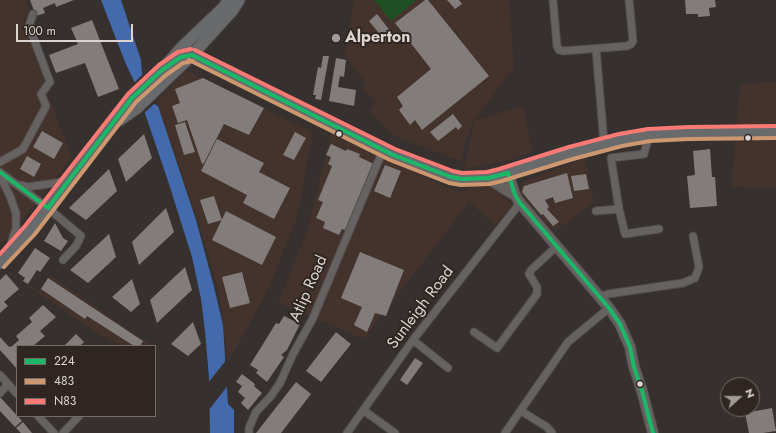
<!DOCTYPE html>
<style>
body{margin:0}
#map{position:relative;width:776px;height:433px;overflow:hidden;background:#36302e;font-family:Jost,sans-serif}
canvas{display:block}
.legend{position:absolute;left:16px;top:345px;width:140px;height:72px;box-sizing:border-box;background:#2f2621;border:1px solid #746c67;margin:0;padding:5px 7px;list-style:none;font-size:12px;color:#dbd4d1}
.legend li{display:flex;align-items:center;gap:8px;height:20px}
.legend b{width:20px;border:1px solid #746c67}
.north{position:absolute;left:720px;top:377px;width:40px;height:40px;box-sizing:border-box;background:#2f2621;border:1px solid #746c67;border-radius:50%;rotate:69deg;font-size:11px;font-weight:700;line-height:16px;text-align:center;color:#dbd4d1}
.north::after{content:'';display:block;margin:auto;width:14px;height:18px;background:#a19b98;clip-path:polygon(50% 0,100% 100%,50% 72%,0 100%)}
.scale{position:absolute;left:16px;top:24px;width:117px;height:18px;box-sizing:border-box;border:2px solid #dbd4d1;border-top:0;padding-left:5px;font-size:12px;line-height:14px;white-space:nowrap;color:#dbd4d1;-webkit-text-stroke:3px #2f2621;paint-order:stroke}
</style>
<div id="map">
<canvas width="776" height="433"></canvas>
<ul class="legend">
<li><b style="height:5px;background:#1ab867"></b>224</li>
<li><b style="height:5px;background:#cd976f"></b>483</li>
<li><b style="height:5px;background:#fc7a76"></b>N83</li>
</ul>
<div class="north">N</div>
<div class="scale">100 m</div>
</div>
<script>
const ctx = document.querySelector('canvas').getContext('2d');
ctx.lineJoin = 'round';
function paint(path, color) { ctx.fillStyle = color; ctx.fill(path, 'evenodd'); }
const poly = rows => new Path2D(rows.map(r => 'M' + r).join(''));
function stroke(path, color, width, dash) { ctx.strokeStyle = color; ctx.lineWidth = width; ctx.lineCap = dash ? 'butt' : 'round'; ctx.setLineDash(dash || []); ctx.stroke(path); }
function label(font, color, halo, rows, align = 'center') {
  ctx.font = font + ' Jost,sans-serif'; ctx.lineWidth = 4; ctx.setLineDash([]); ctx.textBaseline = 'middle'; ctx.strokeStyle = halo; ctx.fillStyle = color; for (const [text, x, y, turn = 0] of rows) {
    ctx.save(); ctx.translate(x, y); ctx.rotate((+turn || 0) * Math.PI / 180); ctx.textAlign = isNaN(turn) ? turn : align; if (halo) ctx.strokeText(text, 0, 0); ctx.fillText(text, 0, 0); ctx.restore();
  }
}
paint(poly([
 [0,0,26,0,30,12,24,22,44,76,43,82,72,158,7,239,0,245],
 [354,0,509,0,514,67,472,123,463,151,462,162,396,137,369,111,375,101,361,88,365,82,344,56],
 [186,70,313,132,297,218,268,290,228,363,219,292,198,222,157,102],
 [776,82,776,188,731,187,740,84],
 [523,106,533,152,501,162,464,169,475,120],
 [331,133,460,193,474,187,489,185,513,204,495,225,469,202,364,339,278,303,307,230],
 [585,158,594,202,555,231,525,202,520,192,523,182],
 [10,272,38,291,50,275,148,343,150,346,122,346,101,336,9,273]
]), '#43332c');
paint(poly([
 [374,0,416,0,391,21]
]), '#1e5024');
paint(poly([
 [101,0,121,0,141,60,142,73,154,104,158,106,196,220,213,283,223,325,228,404,234,410,234,433,210,433,209,378,205,331,201,299,192,257,168,181,134,81,125,62]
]), '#436aad');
paint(poly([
 [144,73,155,103,143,114,133,84],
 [227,359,229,384,208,411,208,383]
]), '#36302e');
paint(poly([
 [30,0,74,0,56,7,55,3,43,8,45,13,36,16],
 [425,0,428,0,489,76,422,130,415,120,410,125,399,110,403,106,397,97,431,69,395,23],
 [447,0,459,0,462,4,455,9],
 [685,0,715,0,716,7,709,8,710,16,698,17,698,14,686,14],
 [377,14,395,37,387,43,369,21],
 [92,20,119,89,98,97,85,63,56,73,49,55,78,44,71,28],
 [323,56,329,56,321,100,315,99,316,95,313,95,318,67,321,68],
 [336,58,346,60,344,77,340,76,338,87,356,90,354,106,329,101],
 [203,78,264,108,249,135,224,124,204,163,202,164,187,120,178,123,172,106,180,103,175,89],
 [453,114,462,126,458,130,456,127,438,141,430,132],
 [185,122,195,152,184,155,175,125],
 [42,131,63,143,54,159,33,147],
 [295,132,306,138,294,160,283,155],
 [144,134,152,158,126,182,118,159],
 [217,139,264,163,259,172,290,188,274,219,243,203,247,195,201,171],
 [331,144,346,151,347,149,360,154,359,157,374,164,345,230,342,229,339,235,323,228,325,222,316,218,323,202,318,200,332,166,328,164,331,157,326,155],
 [710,149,712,177,715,177,717,206,690,208,687,176,695,175,693,151],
 [27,156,41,164,34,177,20,169],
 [385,165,401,171,390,198,374,191],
 [109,169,117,191,86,220,69,208],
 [567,173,573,198,555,203,553,197,545,200,549,207,547,209,559,222,553,226,543,214,541,215,522,192,524,186],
 [586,174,589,189,574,191,571,176],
 [214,196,222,220,208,224,200,200],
 [166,208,174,232,139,265,132,242],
 [226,211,276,237,262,265,212,240],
 [55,223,63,238,68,241,61,251,44,241],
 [109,234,116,257,88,283,70,270],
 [35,248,50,258,40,272,37,270,28,284,23,281,25,278,18,273],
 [360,252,404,270,386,316,375,313,367,332,354,325,362,307,341,298],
 [185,267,192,290,157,323,150,300],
 [242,272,250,303,230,308,222,277],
 [6,274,19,289,4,302,8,306,0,313,0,280],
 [48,278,143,341,140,346,134,346,87,316,85,319,41,289],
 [132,279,140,304,131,312,112,297],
 [43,305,56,317,40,331,45,336,33,346,17,346,17,369,0,350,0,337,9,347,10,346,11,347,19,340,16,336,32,322,29,318],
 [284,316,300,324,287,350,281,355,284,357,267,382,256,373,258,370,250,365,276,323,279,324],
 [193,322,201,344,188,356,171,344],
 [336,332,351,344,321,382,306,371],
 [76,334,84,342,80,346,64,346],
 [415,358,423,363,407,385,400,380],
 [242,374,255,384,254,386,262,393,248,410,241,403,245,398,238,392,242,386,236,382],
 [296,382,311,394,281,433,256,433],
 [0,397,22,421,15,427,0,411],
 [772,408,776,431,763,433,749,433,745,413],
 [23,422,27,427,32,433,21,433,16,428]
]), '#827c7a');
const street = poly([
 [553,0,557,46,559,50,563,51,627,46,631,44,633,41,629,0],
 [596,49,604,143],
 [649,135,644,154,611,158,619,209,625,234,659,229],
 [0,162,23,149,46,106,41,94,50,82,29,26,33,14],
 [0,172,48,208,81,236,76,246,63,260],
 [0,176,10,196,16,213,16,228,9,250],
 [20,185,28,187,68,181],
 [596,211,619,209],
 [601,297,608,294,683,283,695,278,699,267,693,236],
 [474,332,497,348,537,294,537,287,529,274,531,270,557,246],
 [413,340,448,368],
 [0,375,17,394],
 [0,393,8,384],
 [363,410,395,433],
 [521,411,547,427,552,433],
 [38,416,54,433],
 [63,433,79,416],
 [249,433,249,428,256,412,271,396,280,383,293,354,313,318,383,150],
 [347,433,413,340,520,203],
 [505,433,568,342,609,308]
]);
const secondary = poly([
 [508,173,515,195,520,203,609,308,620,324,630,347,634,367,642,391,653,433],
 [488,178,506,190,515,195]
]);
const primary = poly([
 [181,48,207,63,329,122,393,155,451,177,462,179,488,178,501,175,571,153,621,140,649,135,689,133,776,132],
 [120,120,137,108,192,55,232,11,239,0],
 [0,263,30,230,132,98,162,70,181,48,224,7,228,0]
]);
stroke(street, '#534d4c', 9);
stroke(secondary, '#534d4c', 12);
stroke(primary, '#534d4c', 13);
stroke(street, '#666261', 7);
stroke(secondary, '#666261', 10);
stroke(primary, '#686a6c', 11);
stroke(poly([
 [192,55,393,155,451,177,462,179,488,178,508,173,515,195,520,203,609,308,620,324,630,347,634,367,642,391,653,433],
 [0,172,48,208,132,98,162,70,181,57,192,55]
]), '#1ab867', 4);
stroke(poly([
 [189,60,390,160,449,183,461,185,489,184,502,181,573,159,622,146,650,141,689,139,776,138],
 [4,267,35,234,136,102,166,75,183,63,193,61]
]), '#cd976f', 4);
stroke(poly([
 [195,50,395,149,453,171,462,173,487,172,499,169,569,147,619,134,648,129,689,127,776,126],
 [0,254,25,226,128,94,159,65,178,52,191,49]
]), '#fc7a76', 4);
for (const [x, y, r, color] of [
 [336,38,5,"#a19b98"],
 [339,134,3.5,"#dbd4d1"],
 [748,138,3.5,"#dbd4d1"],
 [640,384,3.5,"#dbd4d1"]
]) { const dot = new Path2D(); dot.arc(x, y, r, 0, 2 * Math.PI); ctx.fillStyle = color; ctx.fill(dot); stroke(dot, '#2f2621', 1.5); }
label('bold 16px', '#dbd4d1', '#2f2621', [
 ["Alperton",345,38]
], 'left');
label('16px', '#dbd4d1', '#2f2621', [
 ["Atlip Road",309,289,-66],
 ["Sunleigh Road",421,308,-53]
]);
</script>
